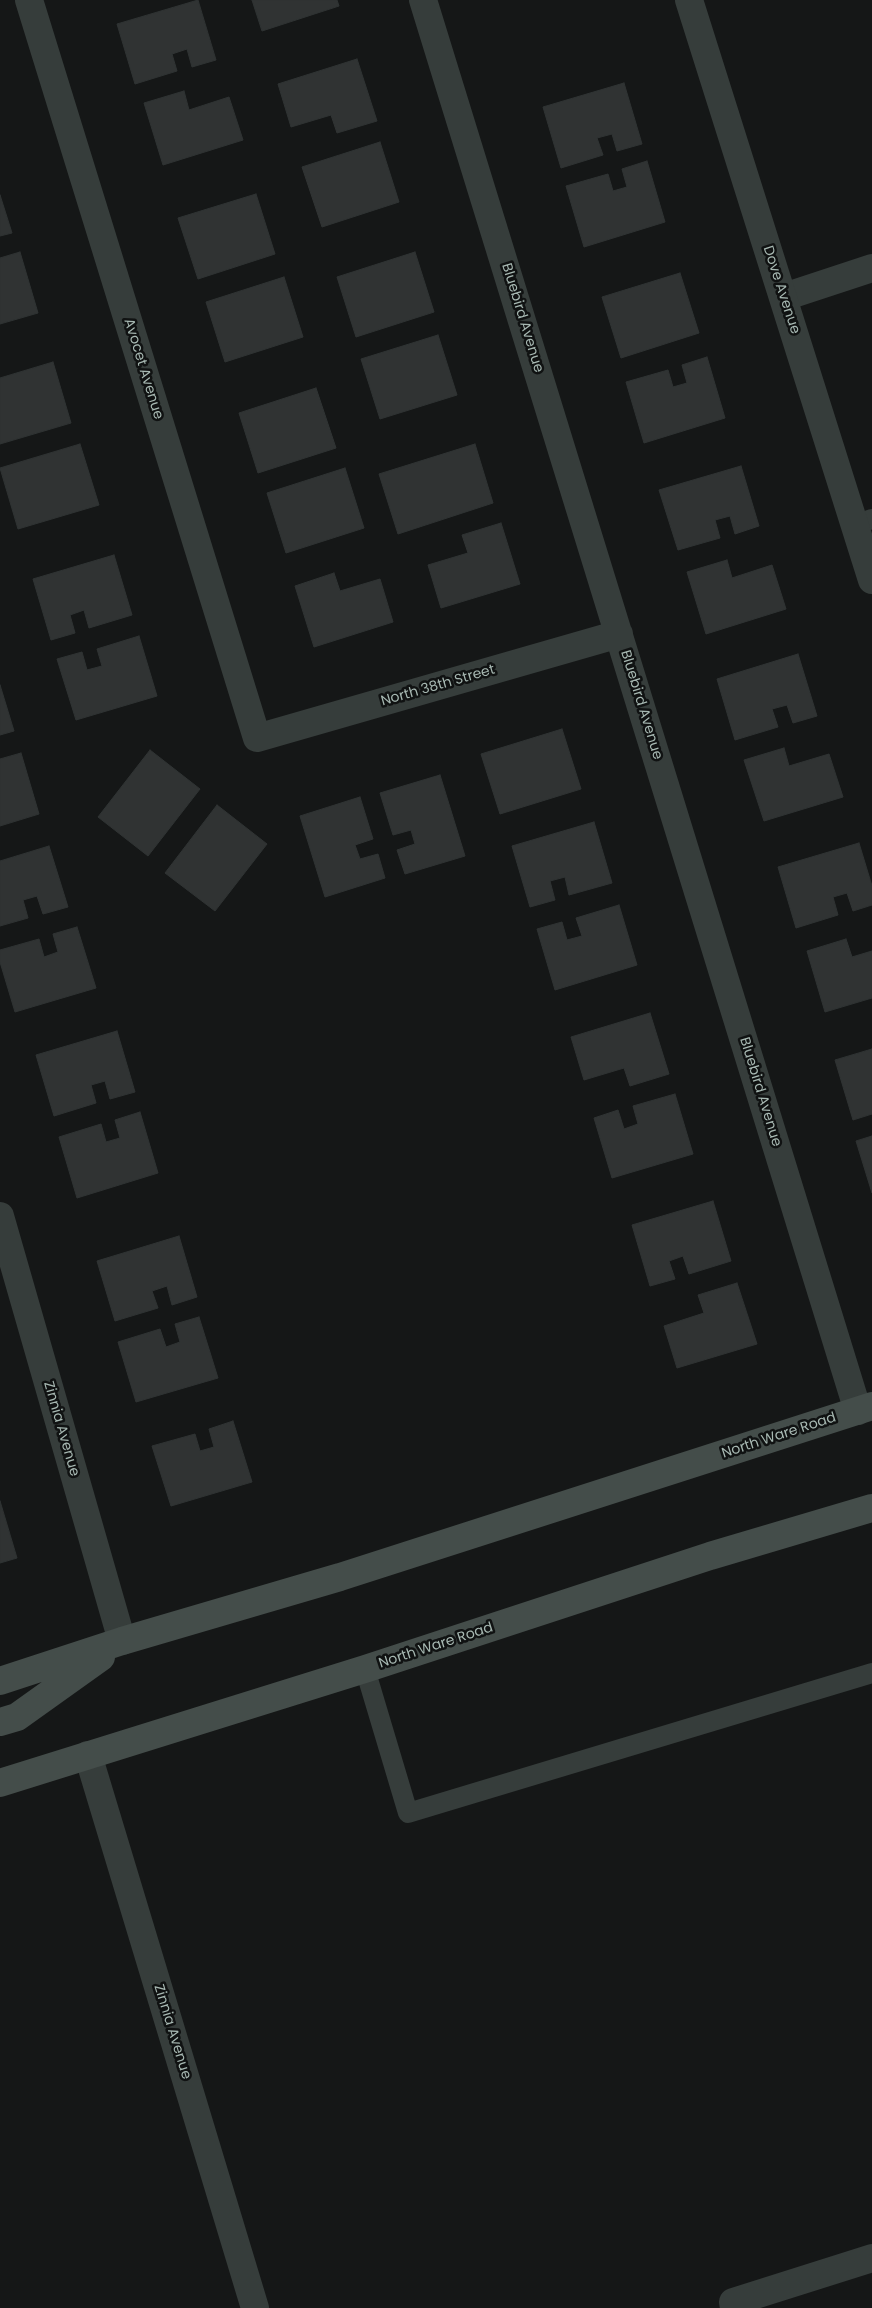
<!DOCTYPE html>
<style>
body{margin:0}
canvas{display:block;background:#151717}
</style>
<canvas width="872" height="2308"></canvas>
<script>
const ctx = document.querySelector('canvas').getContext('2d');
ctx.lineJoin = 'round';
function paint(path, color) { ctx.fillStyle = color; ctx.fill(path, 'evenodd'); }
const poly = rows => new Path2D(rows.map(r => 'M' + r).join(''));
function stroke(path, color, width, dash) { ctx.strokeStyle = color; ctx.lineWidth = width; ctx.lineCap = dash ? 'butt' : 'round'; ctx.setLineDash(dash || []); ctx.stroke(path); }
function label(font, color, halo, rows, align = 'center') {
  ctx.font = font + ' Poppins,sans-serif'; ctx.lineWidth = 5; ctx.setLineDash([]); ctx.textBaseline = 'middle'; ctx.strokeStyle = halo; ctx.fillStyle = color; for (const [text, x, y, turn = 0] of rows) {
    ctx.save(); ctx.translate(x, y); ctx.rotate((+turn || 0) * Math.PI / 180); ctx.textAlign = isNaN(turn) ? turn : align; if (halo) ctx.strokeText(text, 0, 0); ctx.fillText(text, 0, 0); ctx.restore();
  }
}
const building = poly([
 [198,0,216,60,192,67,187,49,172,54,177,71,135,84,117,24,198,0],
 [252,0,337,0,339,6,262,31,252,0],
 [357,59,377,121,337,133,331,115,291,127,278,84,357,59],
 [624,83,642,144,617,151,612,134,597,138,603,155,561,168,543,107,624,83],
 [184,91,189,110,229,97,243,140,163,165,144,103,184,91],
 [380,142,399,202,322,227,302,167,380,142],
 [647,161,665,222,584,247,566,186,608,174,613,191,627,187,622,169,647,161],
 [256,194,275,254,198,279,178,218,256,194],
 [0,195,12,233,0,236,0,195],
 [20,252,38,313,0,324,0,258,20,252],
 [415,252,434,312,356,337,337,277,415,252],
 [680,273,699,333,621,358,602,297,680,273],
 [284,277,303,337,225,362,206,302,284,277],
 [438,335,457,395,380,419,361,359,438,335],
 [707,357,725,418,644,443,626,382,668,370,673,387,687,383,682,365,707,357],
 [53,362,71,423,0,444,0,378,53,362],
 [316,388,336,448,258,473,239,413,316,388],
 [80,444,99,505,18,529,0,468,80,444],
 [475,444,493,503,398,534,379,474,475,444],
 [741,466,759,526,735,534,730,516,715,520,720,538,678,550,659,490,741,466],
 [345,468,364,528,286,553,267,493,345,468],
 [501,523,520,584,441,608,428,565,468,553,462,535,501,523],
 [114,555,132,615,89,628,84,610,70,615,75,633,51,640,33,579,114,555],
 [727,560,732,578,772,565,786,609,706,634,687,572,727,560],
 [334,573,340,591,380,579,393,622,314,647,295,586,334,573],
 [139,636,157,696,76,720,57,659,82,652,87,670,102,666,97,649,139,636],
 [798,654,817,716,793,723,787,705,772,709,778,727,735,740,717,679,798,654],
 [0,685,14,731,0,735,0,685],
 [562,729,581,789,500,814,481,754,562,729],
 [784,748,789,766,829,754,843,797,764,821,744,760,784,748],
 [150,750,200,789,148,856,98,817,150,750],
 [21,753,39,814,0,826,0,759,21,753],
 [440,775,465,856,405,874,397,850,415,844,411,830,393,835,380,793,440,775],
 [360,797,373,839,355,845,360,859,378,854,385,878,325,897,300,816,360,797],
 [217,805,267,844,215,911,165,873,217,805],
 [594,822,612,883,569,895,565,877,550,881,555,900,530,907,512,846,594,822],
 [859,843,872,886,872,905,853,911,847,893,833,897,838,915,796,928,778,867,859,843],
 [49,846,68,907,43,914,37,896,23,900,28,918,0,926,0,861,49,846],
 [619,905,637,965,555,990,537,929,562,922,567,940,582,936,576,918,619,905],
 [77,927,96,988,15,1012,0,962,0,950,39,939,44,957,58,952,53,934,77,927],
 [846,939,852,957,872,951,872,998,825,1012,807,951,846,939],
 [650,1013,669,1074,630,1086,624,1068,584,1080,571,1037,650,1013],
 [117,1031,135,1092,110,1099,105,1081,91,1085,96,1103,54,1116,36,1055,117,1031],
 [872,1049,872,1114,853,1120,835,1060,872,1049],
 [675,1094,693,1154,612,1178,594,1118,618,1110,624,1129,638,1124,633,1106,675,1094],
 [140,1112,158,1173,77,1198,59,1137,101,1124,106,1142,120,1138,115,1120,140,1112],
 [872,1136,872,1193,856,1141,872,1136],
 [713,1201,731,1261,689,1274,683,1256,669,1261,675,1279,650,1286,632,1225,713,1201],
 [179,1236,197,1297,172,1305,167,1286,152,1291,158,1308,115,1321,97,1261,179,1236],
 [737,1283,757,1344,677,1368,664,1326,704,1313,698,1295,737,1283],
 [199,1317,218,1378,136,1402,118,1342,160,1329,166,1347,180,1342,175,1324,199,1317],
 [233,1421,252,1482,171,1506,152,1446,195,1434,200,1451,214,1447,209,1429,233,1421],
 [0,1501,17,1558,0,1563,0,1501]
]);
paint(building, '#303333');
stroke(building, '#2f3333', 1);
stroke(poly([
 [855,525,872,519],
 [365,1669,408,1813,872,1673]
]), '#363d3b', 20);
stroke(poly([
 [29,0,257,738,619,634],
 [423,0,858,1411],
 [784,297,872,268],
 [0,1216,122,1641],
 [88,1755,255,2308],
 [734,2308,733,2302,872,2258]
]), '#363d3b', 28);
stroke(poly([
 [689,0,872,580]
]), '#363d3b', 28);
stroke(poly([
 [0,1681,122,1641,340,1577,872,1406],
 [0,1722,17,1717,101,1657],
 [0,1783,365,1669,710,1556,872,1508]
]), '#444d4a', 28);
label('14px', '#a7b8b2', '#101212', [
 ["Dove Avenue",781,290,72],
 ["Bluebird Avenue",522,318,73],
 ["Avocet Avenue",143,369,73],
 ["North 38th Street",438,686,-16],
 ["Bluebird Avenue",641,705,73],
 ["Bluebird Avenue",760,1092,73],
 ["Zinnia Avenue",61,1429,74],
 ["North Ware Road",779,1436,-18],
 ["North Ware Road",436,1646,-18],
 ["Zinnia Avenue",172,2032,73]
]);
</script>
